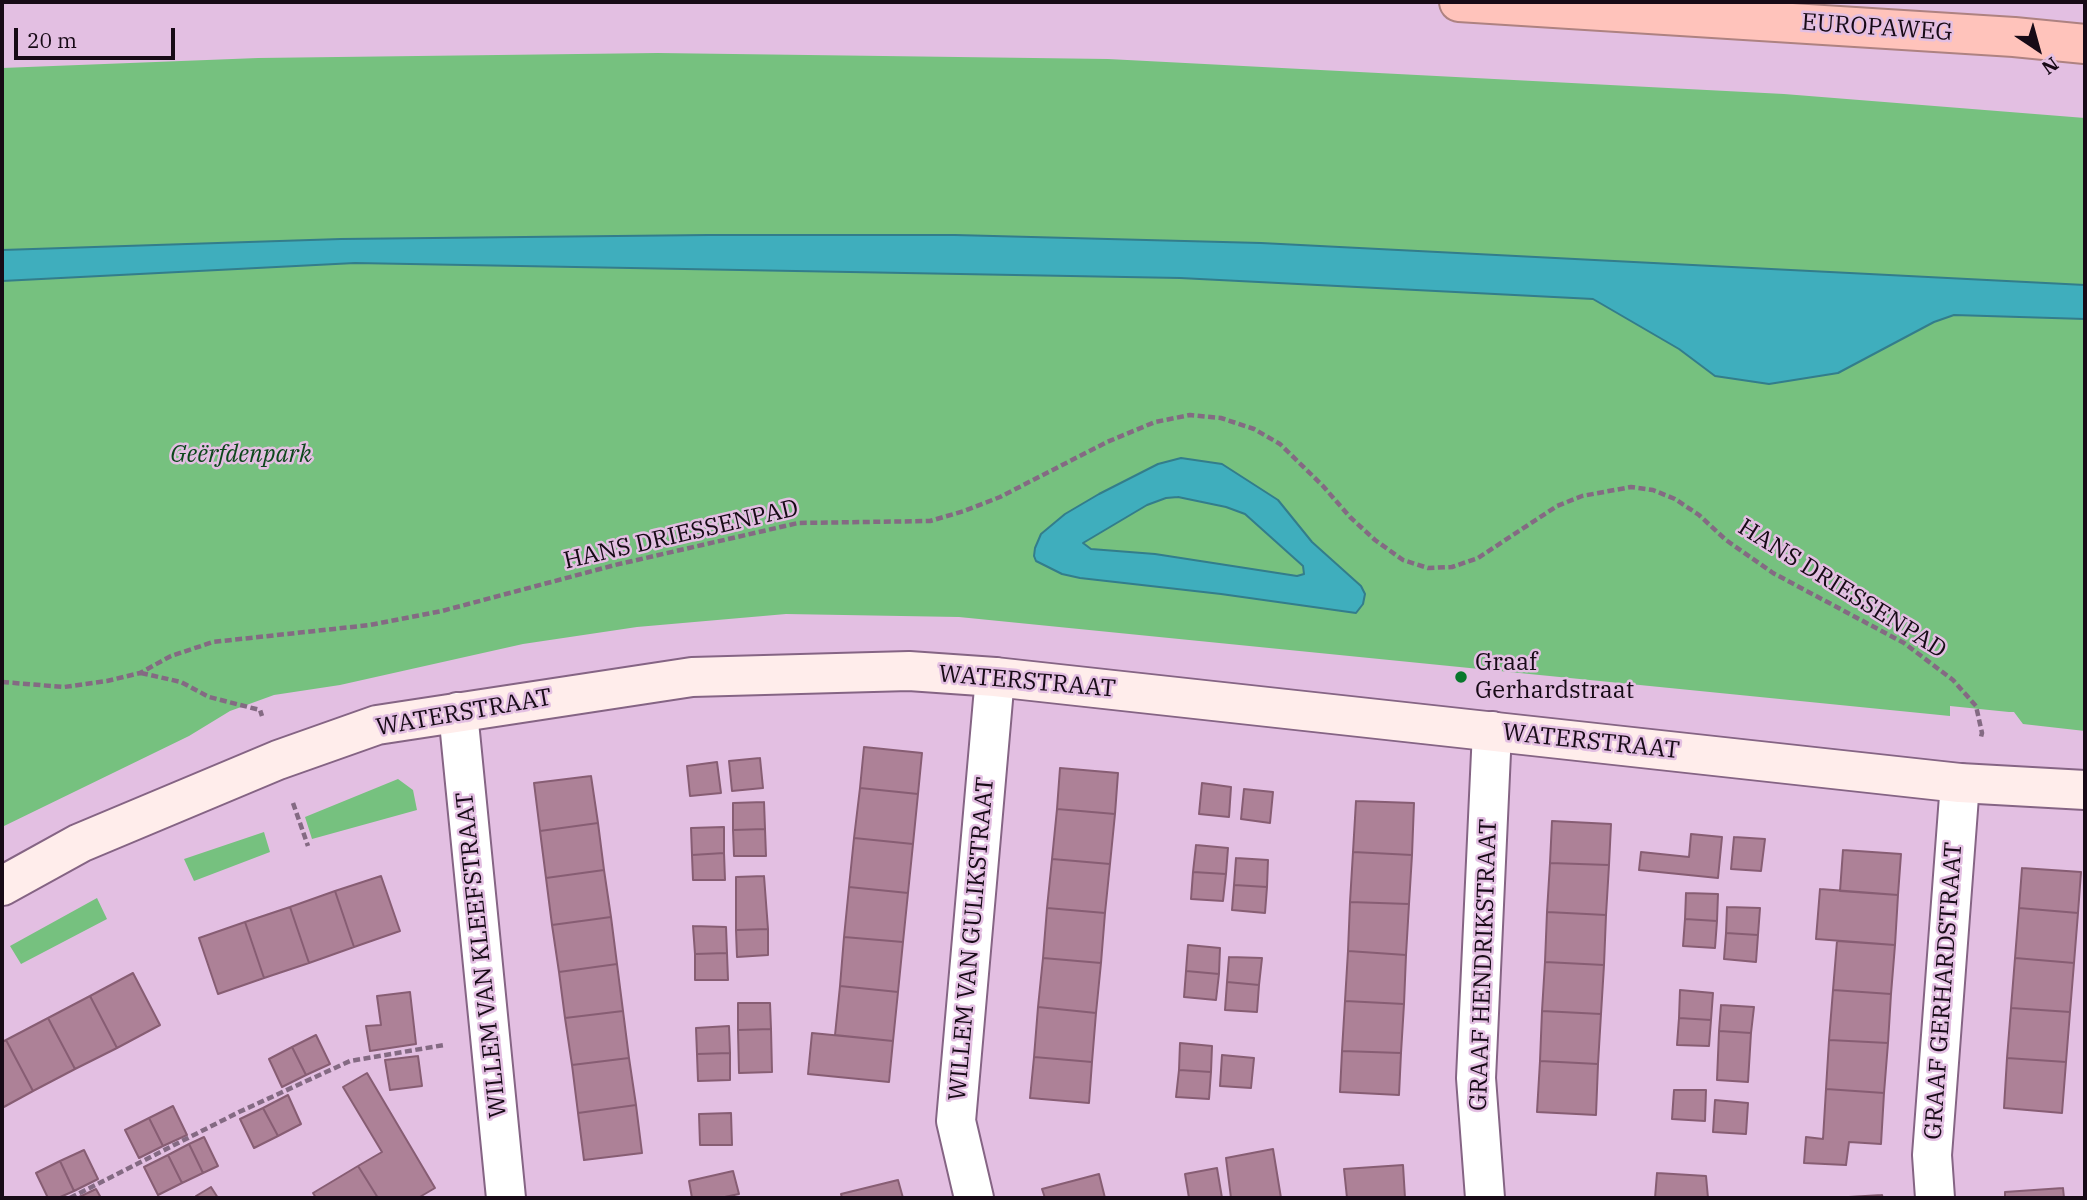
<!DOCTYPE html>
<meta charset="utf-8">
<style>
body{margin:0}
#map{position:relative;width:2087px;height:1200px;overflow:hidden;background:#e3bfe2;font-family:"IBM Plex Serif",serif}
canvas{display:block}
.frame{position:absolute;inset:0;border:4px solid #170a16;pointer-events:none}
.north{position:absolute;left:2003px;top:14px;width:70px;height:70px;-webkit-text-stroke:5px #e3bfe2;paint-order:stroke;rotate:144deg;font-size:19px;font-weight:700;line-height:28px;text-align:center;color:#170a16}
.north::after{content:'';display:block;margin:auto;width:24px;height:32px;background:#170a16;clip-path:polygon(50% 0,100% 100%,50% 72%,0 100%)}
.scale{position:absolute;left:14px;top:28px;width:161px;height:32px;box-sizing:border-box;border:4px solid #170a16;border-top:0;padding-left:9px;font-size:21px;line-height:24px;white-space:nowrap;color:#170a16;-webkit-text-stroke:5px #e3bfe2;paint-order:stroke}
</style>
<div id="map">
<canvas width="2087" height="1200"></canvas>
<div class="frame"></div>
<div class="north">N</div>
<div class="scale">20 m</div>
</div>
<script>
const ctx = document.querySelector('canvas').getContext('2d');
ctx.lineJoin = 'round';
function paint(path, color) { ctx.fillStyle = color; ctx.fill(path, 'evenodd'); }
const poly = rows => new Path2D(rows.map(r => 'M' + r).join(''));
function stroke(path, color, width, dash) { ctx.strokeStyle = color; ctx.lineWidth = width; ctx.lineCap = dash ? 'butt' : 'round'; ctx.setLineDash(dash || []); ctx.stroke(path); }
function label(font, color, halo, rows, align = 'center') {
  ctx.font = font + ' "IBM Plex Serif",serif'; ctx.lineWidth = 5; ctx.setLineDash([]); ctx.textBaseline = 'middle'; ctx.strokeStyle = halo; ctx.fillStyle = color; for (const [text, x, y, turn = 0] of rows) {
    ctx.save(); ctx.translate(x, y); ctx.rotate((+turn || 0) * Math.PI / 180); ctx.textAlign = isNaN(turn) ? turn : align; if (halo) ctx.strokeText(text, 0, 0); ctx.fillText(text, 0, 0); ctx.restore();
  }
}
paint(poly([
 [658,53,1108,59,1784,94,2085,118,2085,731,2023,724,2014,712,2009,712,1950,706,1950,716,959,617,786,614,637,627,523,644,340,685,274,695,230,711,189,736,2,827,2,68,258,58],
 [398,779,413,790,417,810,312,839,305,817],
 [264,832,270,852,194,881,184,859],
 [97,898,107,919,21,964,10,946]
]), '#76c17f');
const water = poly([
 [708,235,955,235,1261,243,2085,285,2085,319,1954,315,1934,322,1838,373,1769,384,1715,376,1679,349,1593,299,1180,278,355,263,2,281,2,250,341,239,708,235],
 [1181,458,1222,464,1278,500,1312,542,1361,586,1365,594,1363,604,1356,613,1221,594,1080,578,1062,574,1036,561,1034,556,1035,548,1041,534,1065,514,1099,494,1158,464,1181,458],
 [1178,497,1226,507,1245,514,1303,566,1304,574,1297,576,1155,554,1091,549,1083,543,1147,505,1166,498,1178,497]
]);
paint(water, '#3faebd');
stroke(water, '#337d8b', 2);
const building = poly([
 [864,747,922,753,918,794,860,788,864,747],
 [760,758,763,788,732,791,729,761,760,758],
 [717,762,721,793,690,796,687,766,717,762],
 [1060,768,1118,773,1115,814,1057,809,1060,768],
 [591,776,598,823,540,831,534,783,591,776],
 [1202,783,1231,787,1229,817,1199,814,1202,783],
 [860,788,918,794,913,844,854,838,860,788],
 [1244,789,1273,792,1270,823,1241,819,1244,789],
 [1356,801,1414,803,1412,855,1353,852,1356,801],
 [764,802,765,829,733,830,733,803,764,802],
 [1057,809,1115,814,1110,864,1052,859,1057,809],
 [1552,821,1611,824,1609,865,1550,863,1552,821],
 [598,823,604,870,546,878,540,831,598,823],
 [724,827,724,853,692,855,691,828,724,827],
 [765,829,766,856,734,856,733,830,765,829],
 [1691,834,1722,837,1718,878,1639,870,1641,852,1689,857,1691,834],
 [1734,837,1765,839,1761,871,1731,869,1734,837],
 [854,838,913,844,908,893,849,887,854,838],
 [1196,845,1228,848,1226,874,1193,872,1196,845],
 [1843,850,1901,854,1898,895,1840,891,1843,850],
 [1353,852,1412,855,1409,904,1350,902,1353,852],
 [724,853,725,880,693,880,692,855,724,853],
 [1236,858,1268,860,1267,887,1234,885,1236,858],
 [1052,859,1110,864,1105,913,1047,908,1052,859],
 [1550,863,1609,865,1606,915,1547,912,1550,863],
 [2022,868,2081,872,2078,913,2019,908,2022,868],
 [604,870,611,917,552,925,546,878,604,870],
 [1193,872,1226,874,1223,901,1191,899,1193,872],
 [381,876,400,931,354,947,335,891,381,876],
 [764,876,768,929,736,930,736,877,764,876],
 [1234,885,1267,887,1265,913,1232,910,1234,885],
 [849,887,908,893,903,942,844,937,849,887],
 [1820,889,1898,895,1895,945,1816,939,1820,889],
 [335,891,354,947,309,963,290,907,335,891],
 [1686,893,1718,894,1717,921,1685,919,1686,893],
 [1350,902,1409,904,1406,955,1348,951,1350,902],
 [290,907,309,963,264,978,245,922,290,907],
 [1727,907,1760,908,1758,935,1726,933,1727,907],
 [1047,908,1105,913,1101,963,1043,958,1047,908],
 [2019,908,2078,913,2074,963,2015,958,2019,908],
 [1547,912,1606,915,1604,965,1545,962,1547,912],
 [611,917,617,964,559,972,552,925,611,917],
 [1685,919,1717,921,1715,948,1683,946,1685,919],
 [245,922,264,978,218,994,199,938,245,922],
 [693,926,726,927,727,953,695,954,693,926],
 [768,929,768,955,737,957,736,930,768,929],
 [1726,933,1758,935,1756,962,1724,959,1726,933],
 [844,937,903,942,898,992,840,986,844,937],
 [1837,941,1895,945,1891,994,1833,990,1837,941],
 [1188,945,1220,948,1219,974,1186,971,1188,945],
 [1348,951,1406,955,1404,1004,1345,1001,1348,951],
 [727,953,728,980,695,980,695,954,727,953],
 [1229,957,1262,958,1259,985,1227,982,1229,957],
 [1043,958,1101,963,1096,1013,1038,1007,1043,958],
 [2015,958,2074,963,2070,1012,2011,1008,2015,958],
 [1545,962,1604,965,1601,1014,1542,1011,1545,962],
 [617,964,623,1011,565,1018,559,972,617,964],
 [1186,971,1219,974,1216,1000,1184,997,1186,971],
 [133,973,160,1025,117,1048,90,996,133,973],
 [1227,982,1259,985,1257,1012,1225,1010,1227,982],
 [840,986,898,992,893,1041,835,1035,840,986],
 [1680,990,1713,993,1711,1020,1679,1018,1680,990],
 [1833,990,1891,994,1888,1043,1829,1040,1833,990],
 [410,992,416,1044,370,1051,366,1026,381,1025,377,996,410,992],
 [90,996,117,1048,75,1069,48,1018,90,996],
 [1345,1001,1404,1004,1401,1053,1342,1051,1345,1001],
 [738,1003,770,1003,771,1029,738,1030,738,1003],
 [1721,1005,1754,1007,1751,1033,1719,1031,1721,1005],
 [1038,1007,1096,1013,1092,1062,1034,1057,1038,1007],
 [2011,1008,2070,1012,2066,1062,2007,1058,2011,1008],
 [623,1011,629,1058,572,1065,565,1018,623,1011],
 [1542,1011,1601,1014,1598,1064,1540,1061,1542,1011],
 [48,1018,75,1069,33,1091,6,1040,48,1018],
 [1679,1018,1711,1020,1709,1046,1677,1045,1679,1018],
 [729,1026,730,1053,697,1054,696,1028,729,1026],
 [771,1029,772,1072,739,1073,738,1030,771,1029],
 [1719,1031,1751,1033,1748,1082,1717,1080,1719,1031],
 [812,1033,893,1041,889,1082,808,1074,812,1033],
 [316,1035,330,1064,306,1075,292,1047,316,1035],
 [6,1040,33,1091,2,1108,2,1042,6,1040],
 [1829,1040,1888,1043,1884,1093,1826,1089,1829,1040],
 [1180,1043,1212,1046,1211,1072,1179,1070,1180,1043],
 [292,1047,306,1075,282,1087,269,1059,292,1047],
 [1342,1051,1401,1053,1399,1095,1340,1092,1342,1051],
 [730,1053,730,1080,698,1081,697,1054,730,1053],
 [1222,1055,1254,1058,1251,1088,1220,1086,1222,1055],
 [418,1056,422,1086,390,1090,385,1060,418,1056],
 [1034,1057,1092,1062,1089,1103,1030,1098,1034,1057],
 [629,1058,636,1105,578,1113,572,1065,629,1058],
 [2007,1058,2066,1062,2062,1113,2004,1108,2007,1058],
 [1540,1061,1598,1064,1596,1115,1537,1112,1540,1061],
 [1179,1070,1211,1072,1209,1099,1176,1097,1179,1070],
 [367,1073,435,1188,418,1198,378,1198,358,1166,382,1152,343,1087,367,1073],
 [1826,1089,1884,1093,1881,1144,1849,1142,1846,1165,1804,1163,1806,1137,1823,1139,1826,1089],
 [1674,1090,1706,1090,1705,1121,1672,1119,1674,1090],
 [288,1095,301,1124,278,1136,263,1108,288,1095],
 [1715,1100,1748,1103,1746,1134,1713,1132,1715,1100],
 [636,1105,642,1153,584,1160,578,1113,636,1105],
 [173,1106,187,1135,163,1146,149,1118,173,1106],
 [263,1108,278,1136,254,1148,240,1119,263,1108],
 [731,1113,732,1145,700,1145,699,1114,731,1113],
 [149,1118,163,1146,139,1158,125,1130,149,1118],
 [204,1137,218,1166,203,1173,189,1144,204,1137],
 [189,1144,203,1173,182,1183,168,1155,189,1144],
 [1273,1149,1281,1198,1231,1198,1226,1158,1273,1149],
 [84,1150,98,1179,74,1191,60,1161,84,1150],
 [168,1155,182,1183,158,1195,144,1167,168,1155],
 [60,1161,74,1191,58,1198,48,1198,36,1173,60,1161],
 [1403,1165,1405,1198,1347,1198,1344,1169,1403,1165],
 [358,1166,378,1198,316,1198,313,1193,358,1166],
 [1217,1168,1222,1198,1189,1198,1185,1174,1217,1168],
 [733,1171,739,1194,720,1198,692,1198,689,1181,733,1171],
 [1657,1173,1706,1176,1708,1198,1655,1198,1657,1173],
 [1099,1174,1105,1198,1045,1198,1042,1189,1099,1174],
 [898,1180,903,1198,842,1198,841,1194,898,1180],
 [211,1187,218,1198,198,1198,196,1196,211,1187],
 [2063,1188,2064,1198,2005,1198,2005,1192,2063,1188],
 [96,1189,101,1198,77,1198,96,1189],
 [1882,1195,1883,1198,1832,1198,1882,1195]
]);
paint(building, '#ad8197');
stroke(building, '#875d73', 2);
const street = poly([
 [458,712,506,1198],
 [974,1198,956,1121,995,677],
 [1485,1198,1476,1078,1492,731],
 [1935,1198,1932,1155,1960,783]
]);
const secondary = poly([
 [2,886,80,843,278,760,377,725,692,677,909,671,995,677,1960,783,2085,790]
]);
const highway = poly([
 [1459,2,2014,37,2085,44]
]);
stroke(street, '#856484', 42);
stroke(secondary, '#856484', 42);
stroke(highway, '#ae8281', 42);
stroke(poly([
 [141,673,181,682,209,697,260,710,262,716],
 [2,682,64,687,107,681,140,673,171,656,213,642,370,625,442,611,615,565,798,523,930,521,964,511,1000,497,1107,442,1155,422,1190,415,1221,418,1254,429,1280,444,1323,486,1350,517,1375,540,1403,560,1428,568,1452,567,1478,558,1557,506,1582,496,1631,487,1653,490,1675,499,1699,515,1726,540,1773,573,1904,643,1953,680,1976,706,1982,733,1981,737],
 [293,803,308,846],
 [70,1198,239,1112,350,1061,444,1045]
]), '#846a83', 4.5, [7, 3.5]);
stroke(street, '#fff', 38);
stroke(secondary, '#ffedeb', 38);
stroke(highway, '#ffc3bb', 38);
for (const [x, y, r, color] of [
 [1461,677,7,"#08772c"]
]) { const dot = new Path2D(); dot.arc(x, y, r, 0, 2 * Math.PI); ctx.fillStyle = color; ctx.fill(dot); stroke(dot, '#e3bfe2', 2.5); }
label('24px', '#170a16', '#e3bfe2', [
 ["EUROPAWEG",1877,28,4],
 ["HANS DRIESSENPAD",681,535,-13],
 ["HANS DRIESSENPAD",1842,589,32],
 ["WATERSTRAAT",1027,682,5],
 ["WATERSTRAAT",464,713,-10],
 ["WATERSTRAAT",1591,742,6],
 ["WILLEM VAN GULIKSTRAAT",972,939,-85],
 ["WILLEM VAN KLEEFSTRAAT",482,955,-96],
 ["GRAAF HENDRIKSTRAAT",1484,965,-88],
 ["GRAAF GERHARDSTRAAT",1944,991,-86]
]);
label('italic 24px', '#0c471b', '#e3bfe2', [
 ["Geërfdenpark",241,455]
]);
label('24px', '#170a16', '#e3bfe2', [
 ["Graaf",1475,663],
 ["Gerhardstraat",1475,691]
], 'left');
</script>
